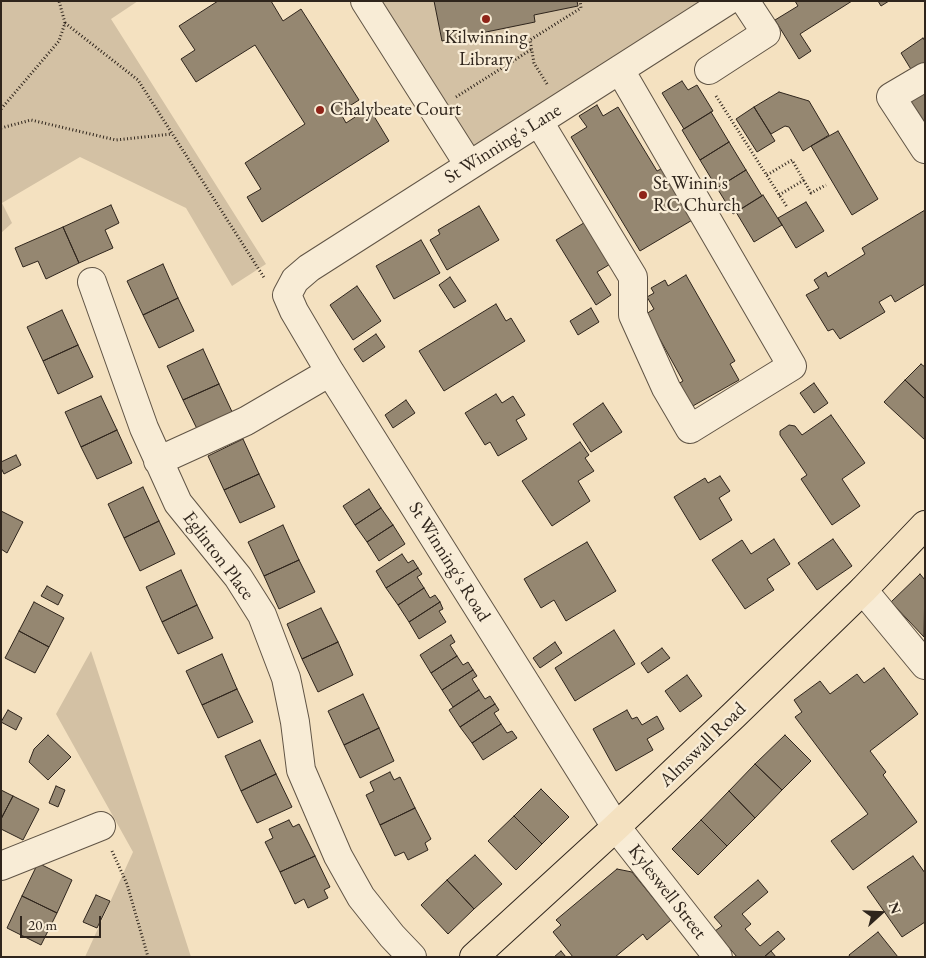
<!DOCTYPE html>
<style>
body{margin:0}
#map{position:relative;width:926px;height:958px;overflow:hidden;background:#f4e1c0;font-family:"EB Garamond",serif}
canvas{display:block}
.frame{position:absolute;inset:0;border:2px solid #2f251c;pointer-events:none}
.north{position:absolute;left:856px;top:888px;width:50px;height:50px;-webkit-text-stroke:4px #f8ecd6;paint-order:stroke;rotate:70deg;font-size:14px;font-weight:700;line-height:20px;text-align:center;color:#2f251c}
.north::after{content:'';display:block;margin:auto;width:18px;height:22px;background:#2f251c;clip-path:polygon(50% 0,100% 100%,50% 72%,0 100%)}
.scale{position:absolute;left:20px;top:916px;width:81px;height:22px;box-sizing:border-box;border:2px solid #2f251c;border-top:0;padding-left:6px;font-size:15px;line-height:18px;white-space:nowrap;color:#2f251c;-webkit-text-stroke:4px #f8ecd6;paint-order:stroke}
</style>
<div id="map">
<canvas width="926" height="958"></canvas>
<div class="frame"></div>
<div class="north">N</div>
<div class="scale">20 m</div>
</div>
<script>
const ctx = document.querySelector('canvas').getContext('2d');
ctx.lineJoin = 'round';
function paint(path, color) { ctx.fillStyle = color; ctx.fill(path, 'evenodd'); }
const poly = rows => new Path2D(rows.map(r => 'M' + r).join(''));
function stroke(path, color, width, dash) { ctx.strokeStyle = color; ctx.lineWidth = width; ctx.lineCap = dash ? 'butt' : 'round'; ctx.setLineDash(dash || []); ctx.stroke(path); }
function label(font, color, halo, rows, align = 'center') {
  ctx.font = font + ' "EB Garamond",serif'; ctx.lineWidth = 4.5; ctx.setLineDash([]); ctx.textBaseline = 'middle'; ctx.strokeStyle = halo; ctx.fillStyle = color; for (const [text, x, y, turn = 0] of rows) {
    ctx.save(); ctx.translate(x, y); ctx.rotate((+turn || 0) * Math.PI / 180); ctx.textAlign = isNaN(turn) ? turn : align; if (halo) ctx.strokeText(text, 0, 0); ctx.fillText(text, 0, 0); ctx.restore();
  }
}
paint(poly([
 [1,1,138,1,111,19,266,264,232,286,186,208,80,157,2,203,12,223,1,233],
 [377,1,706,1,475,150],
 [91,651,148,823,191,957,85,957,133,852,56,714]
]), '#d3c1a4');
const building = poly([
 [218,1,271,1,283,21,301,9,359,100,340,112,346,123,369,108,389,141,262,222,247,197,261,189,245,163,305,124,255,45,196,82,181,59,195,50,179,26,218,1],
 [434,1,577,1,578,6,534,15,535,22,442,41,434,1],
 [795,1,852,1,800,34,811,51,799,59,775,20,798,6,795,1],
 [878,1,889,1,881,6,878,1],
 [923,38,925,41,925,63,912,71,901,53,923,38],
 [682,81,688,90,697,85,713,111,684,129,662,93,682,81],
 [925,87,925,130,906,98,925,87],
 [779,92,809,101,829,135,803,151,789,127,785,126,771,134,754,107,779,92],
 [597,105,603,116,618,107,657,171,663,168,694,219,640,251,571,137,587,127,579,116,597,105],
 [754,107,775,141,757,152,736,119,754,107],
 [711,112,729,142,700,160,682,130,711,112],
 [838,131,878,199,852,215,811,146,838,131],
 [729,142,746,170,717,188,700,160,729,142],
 [746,170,762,196,733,214,717,188,746,170],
 [763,195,782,225,754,242,736,212,763,195],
 [806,202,824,231,796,248,778,218,806,202],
 [111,205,119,223,105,230,113,248,79,263,63,227,111,205],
 [479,206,499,240,447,270,430,240,440,234,438,230,479,206],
 [925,210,925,284,895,302,891,295,879,302,885,312,840,339,833,329,828,331,806,295,819,288,814,280,826,272,828,277,865,254,862,248,925,210],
 [587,221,612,263,597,272,611,295,596,305,556,240,587,221],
 [63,227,79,263,46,279,38,261,23,267,15,248,63,227],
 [421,240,440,273,394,299,376,266,421,240],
 [163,264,178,298,143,315,127,281,163,264],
 [686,275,735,361,730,364,739,380,691,407,678,384,683,381,646,314,654,309,647,297,654,293,651,288,665,280,668,286,686,275],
 [450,277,466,301,454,308,439,285,450,277],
 [357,286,381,321,353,340,330,305,357,286],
 [178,298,194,331,159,348,143,315,178,298],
 [496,304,506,321,511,318,525,341,444,391,419,351,496,304],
 [591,308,599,322,578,335,570,321,591,308],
 [62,310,78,345,43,361,27,327,62,310],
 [376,334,385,347,363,362,354,349,376,334],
 [78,345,93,377,58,394,43,361,78,345],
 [203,349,219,384,183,400,167,366,203,349],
 [921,364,925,367,925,399,905,380,921,364],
 [905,380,925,399,925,440,884,402,905,380],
 [814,383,828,403,814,413,800,393,814,383],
 [219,384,234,416,199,433,183,400,219,384],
 [496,394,502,403,513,396,525,415,516,420,527,439,498,456,490,442,485,445,465,413,496,394],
 [101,396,117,430,81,447,65,412,101,396],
 [406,400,415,413,393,428,385,415,406,400],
 [603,403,622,432,591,452,573,424,603,403],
 [831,415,865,463,842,479,860,506,832,525,801,479,807,475,780,435,780,431,789,425,795,426,802,435,831,415],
 [117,430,132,463,97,479,81,447,117,430],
 [243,439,259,474,224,490,208,456,243,439],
 [580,442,589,455,585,458,594,471,578,481,590,501,552,526,522,481,580,442],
 [16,455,21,465,4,474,1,468,1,462,16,455],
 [259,474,275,507,240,523,224,490,259,474],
 [720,476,730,491,719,498,732,520,700,540,674,497,705,478,708,483,720,476],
 [143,487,159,521,124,538,108,504,143,487],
 [369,489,381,508,355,525,343,506,369,489],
 [381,508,393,525,367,542,355,525,381,508],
 [1,511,23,522,7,553,1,549,1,511],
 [159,521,175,554,140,571,124,538,159,521],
 [283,525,299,560,264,576,248,542,283,525],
 [393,525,405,544,379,561,367,542,393,525],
 [774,539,790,564,767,579,774,590,745,609,712,560,742,540,751,554,774,539],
 [833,539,852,566,817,590,798,563,833,539],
 [587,542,616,591,566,621,554,600,541,608,524,579,587,542],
 [402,554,408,563,413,560,418,568,386,588,376,571,402,554],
 [299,560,315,592,279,609,264,576,299,560],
 [418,568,422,574,417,577,424,588,398,605,386,588,418,568],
 [181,570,197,605,162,622,146,587,181,570],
 [920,574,925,580,924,637,891,602,920,574],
 [47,586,63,595,58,605,41,596,47,586],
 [424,588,430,598,435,595,440,602,409,622,398,605,424,588],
 [34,602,64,618,49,647,19,631,34,602],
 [440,602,443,609,439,611,446,622,419,639,409,622,440,602],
 [197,605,213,638,178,654,162,622,197,605],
 [321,608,338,642,302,659,287,624,321,608],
 [614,630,635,664,575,701,555,668,614,630],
 [19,631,49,647,35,673,5,658,19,631],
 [451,635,455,642,450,645,457,656,431,673,420,655,451,635],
 [338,642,353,675,318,692,302,659,338,642],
 [555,642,562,653,540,668,533,658,555,642],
 [662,648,670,658,648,673,641,663,662,648],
 [222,654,237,689,202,705,186,671,222,654],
 [457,656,463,665,468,662,473,670,442,690,431,673,457,656],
 [884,668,918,714,870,751,886,772,883,775,917,822,853,870,831,841,868,814,795,717,802,712,794,700,820,681,830,694,857,674,864,683,884,668],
 [473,670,477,676,472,679,479,690,453,707,442,690,473,670],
 [687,675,702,696,680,712,665,691,687,675],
 [237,689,253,722,218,738,202,705,237,689],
 [479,690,485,699,490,696,495,704,460,727,449,710,479,690],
 [363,694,379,728,344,745,328,711,363,694],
 [495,704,499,710,494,713,501,724,472,743,460,727,495,704],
 [8,710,22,718,16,730,1,722,8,710],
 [627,710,632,719,637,717,642,725,657,716,664,729,647,739,653,750,616,771,593,729,627,710],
 [501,724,507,733,512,731,517,738,483,760,472,743,501,724],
 [379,728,394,761,360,778,344,745,379,728],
 [48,735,71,757,48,780,29,762,34,749,48,735],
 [785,735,811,761,782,790,755,764,785,735],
 [260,740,276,774,241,791,225,756,260,740],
 [755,764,782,790,755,818,729,791,755,764],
 [390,772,394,780,400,777,415,808,380,825,366,795,374,791,370,782,390,772],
 [276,774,292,807,257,823,241,791,276,774],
 [56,786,65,790,58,807,49,803,56,786],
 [541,789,569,817,542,844,514,816,541,789],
 [1,790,13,796,1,819,1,790],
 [729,791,755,818,727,846,701,820,729,791],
 [13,796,39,809,23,840,1,829,1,819,13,796],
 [415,808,431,839,425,843,428,850,408,860,404,852,395,856,380,825,415,808],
 [514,816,542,844,516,870,488,841,514,816],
 [289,820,293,827,299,824,315,856,280,872,265,842,273,838,269,829,289,820],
 [701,820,727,846,698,875,672,849,701,820],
 [475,855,502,884,474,909,447,880,475,855],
 [315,856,330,887,324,890,328,898,308,908,304,899,295,904,280,872,315,856],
 [913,856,925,873,925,922,902,937,867,887,913,856],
 [38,863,72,880,57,913,22,896,38,863],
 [617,869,632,872,671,920,647,940,643,934,615,957,573,957,553,932,561,925,556,920,617,869],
 [447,880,474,909,448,934,421,905,447,880],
 [758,880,768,892,742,914,751,924,745,929,760,946,778,931,785,939,764,957,737,957,715,931,722,926,714,917,758,880],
 [96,895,110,901,97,928,83,922,96,895],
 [22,896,57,913,41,945,7,928,22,896],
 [878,932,898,957,850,957,849,955,878,932],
 [561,951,566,957,554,957,561,951],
 [771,951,776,957,764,957,771,951]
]);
paint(building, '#958771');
stroke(building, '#2f251c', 1);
const minor = poly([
 [365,1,469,165],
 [709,70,766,33,745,1],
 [925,77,891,97,925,149],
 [539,122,633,277,633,315,666,388,690,429,792,366,620,70],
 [92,282,144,428,178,503,238,577,262,615,286,678,295,722,301,770,338,856,361,897,392,936,412,957],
 [158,461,246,421,330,372],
 [863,590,925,665],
 [1,866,101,826],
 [718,957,616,827,330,372,294,311,287,295,295,280,309,268,727,1]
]);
const major = poly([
 [474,957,616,827,734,715,863,590,925,525]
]);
stroke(minor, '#605445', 30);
stroke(major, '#2f251c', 30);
stroke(poly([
 [65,23,138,80,265,279],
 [547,84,534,63,530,40,581,8,580,1],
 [716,96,787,207],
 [456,97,532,49],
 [1,109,59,41,65,23,59,1],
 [1,128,31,120,116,140,172,134],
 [767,175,792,160,811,193,826,185],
 [779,195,804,180],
 [112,851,127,884,148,957]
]), '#2f251c', 3, [1, 2.5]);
stroke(minor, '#f8ecd6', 28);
stroke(major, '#f4e1c0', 28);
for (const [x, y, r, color] of [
 [486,19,5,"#8f2418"],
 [320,110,5,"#8f2418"],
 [643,195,5,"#8f2418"]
]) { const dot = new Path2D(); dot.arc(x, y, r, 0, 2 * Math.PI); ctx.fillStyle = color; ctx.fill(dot); stroke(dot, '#f8ecd6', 2); }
label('19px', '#2f251c', '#f8ecd6', [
 ["Kilwinning",486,38,"center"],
 ["Library",486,60,"center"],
 ["Chalybeate Court",330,110],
 ["St Winin's",653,184],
 ["RC Church",653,206]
], 'left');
label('19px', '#2f251c', '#f8ecd6', [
 ["St Winning's Lane",503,144,-32],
 ["Eglinton Place",218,556,53],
 ["St Winning's Road",449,562,58],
 ["Almswall Road",703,745,-44],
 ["Kyleswell Street",667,892,52]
]);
</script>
